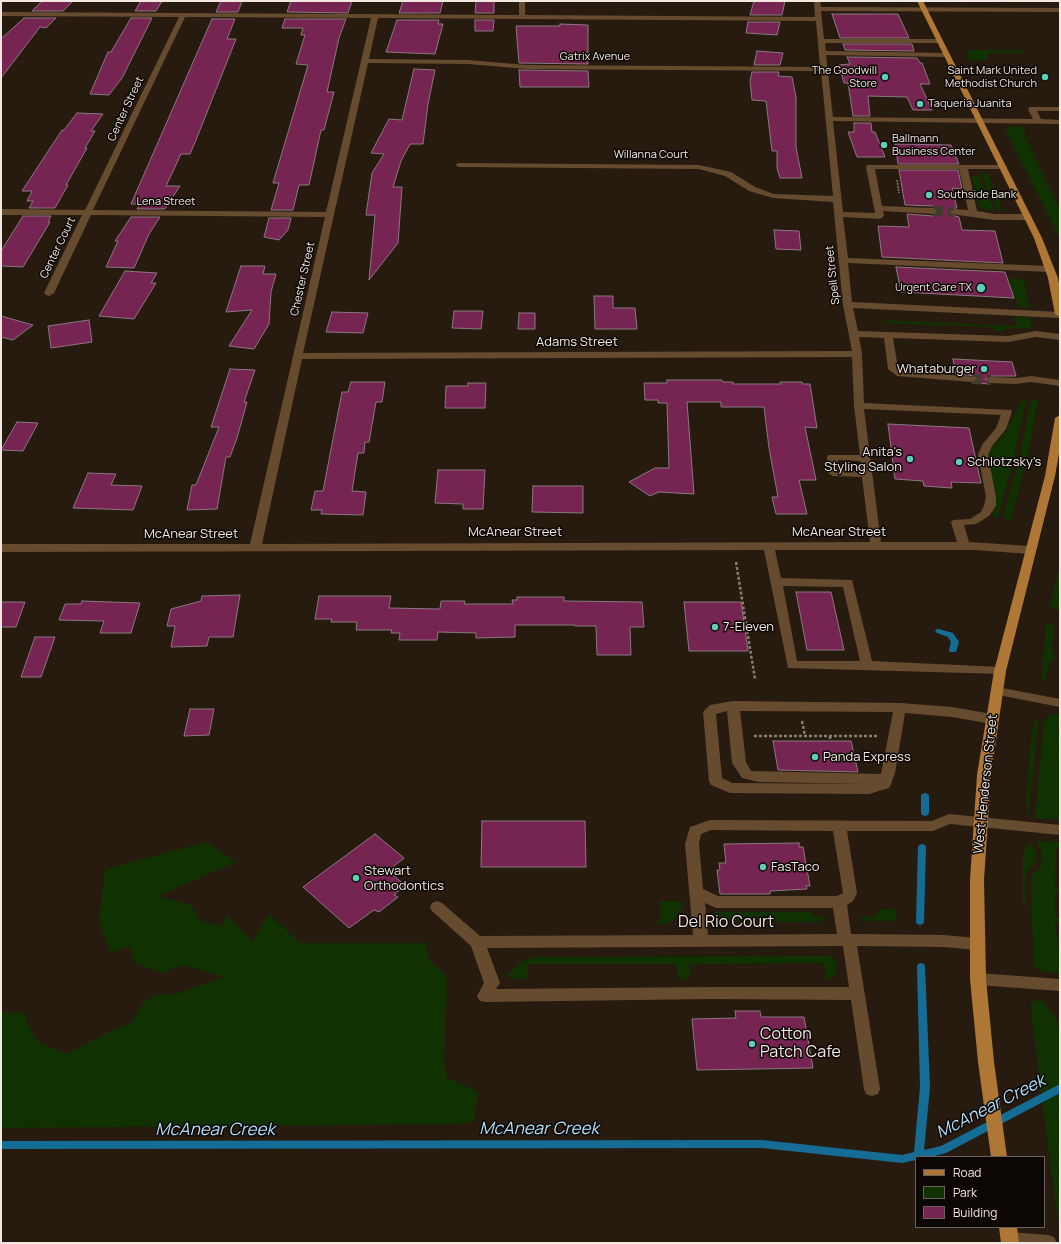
<!DOCTYPE html>
<style>
body{margin:0}
#map{position:relative;width:1061px;height:1244px;overflow:hidden;background:#271b10;font-family:Manrope,sans-serif}
canvas{display:block}
.frame{position:absolute;inset:0;border:2px solid #f1e9e1;pointer-events:none}
.legend{position:absolute;left:915px;top:1156px;width:130px;height:72px;box-sizing:border-box;background:#0c0704;border:1px solid #68615c;margin:0;padding:5px 7px;list-style:none;font-size:12px;color:#f1e9e1}
.legend li{display:flex;align-items:center;gap:8px;height:20px}
.legend b{width:20px;border:1px solid #68615c}
</style>
<div id="map">
<canvas width="1061" height="1244"></canvas>
<div class="frame"></div>
<ul class="legend">
<li><b style="height:5px;background:#ae7736"></b>Road</li>
<li><b style="height:11px;background:#103100"></b>Park</li>
<li><b style="height:11px;background:#762452"></b>Building</li>
</ul>
</div>
<script>
const ctx = document.querySelector('canvas').getContext('2d');
ctx.lineJoin = 'round';
function paint(path, color) { ctx.fillStyle = color; ctx.fill(path, 'evenodd'); }
const poly = rows => new Path2D(rows.map(r => 'M' + r).join(''));
function stroke(path, color, width, dash) { ctx.strokeStyle = color; ctx.lineWidth = width; ctx.lineCap = dash ? 'butt' : 'round'; ctx.setLineDash(dash || []); ctx.stroke(path); }
function label(font, color, halo, rows, align = 'center') {
  ctx.font = font + ' Manrope,sans-serif'; ctx.lineWidth = 3; ctx.setLineDash([]); ctx.textBaseline = 'middle'; ctx.strokeStyle = halo; ctx.fillStyle = color; for (const [text, x, y, turn = 0] of rows) {
    ctx.save(); ctx.translate(x, y); ctx.rotate((+turn || 0) * Math.PI / 180); ctx.textAlign = isNaN(turn) ? turn : align; if (halo) ctx.strokeText(text, 0, 0); ctx.fillText(text, 0, 0); ctx.restore();
  }
}
paint(poly([
 [966,50,1021,50,1023,53,988,53,988,60,973,60,967,58,969,56],
 [1011,126,1024,127,1026,131,1023,132,1060,210,1060,238,1005,130],
 [980,172,988,175,1003,210,998,211],
 [971,176,979,176,995,211,986,210,979,206],
 [1006,279,1024,279,1029,308,1019,307,1016,299,1014,299,1009,280],
 [1017,316,1030,318,1032,329,1012,328,997,332,991,327,885,323,885,320,875,320,1017,326,1015,317],
 [1023,398,1026,399,1013,462,998,517,991,516,996,508,996,496,988,456,989,451,1005,433],
 [1031,400,1038,401,1028,454,1011,520,1003,518,1020,456],
 [1060,571,1060,597,1058,611,1050,607,1058,572],
 [1049,623,1055,624,1051,647,1055,657,1049,663,1045,680,1042,680,1046,625],
 [1049,714,1060,715,1060,727,1058,727,1060,737,1060,820,1035,818,1044,722],
 [1036,719,1038,721,1029,813,1026,803,1029,762,1033,726],
 [1037,841,1060,842,1060,848,1056,848,1055,888,1060,889,1060,892,1055,891,1055,917,1060,918,1060,923,1055,922,1060,957,1060,973,1044,972,1034,967,1032,917,1030,913,1032,904,1031,877,1042,865,1042,854],
 [206,842,236,862,157,896,191,905,201,922,222,926,227,915,252,942,269,914,300,943,425,943,429,960,445,975,447,983,444,1059,447,1078,478,1091,474,1122,450,1124,1,1128,1,1012,23,1013,36,1041,66,1054,115,1029,131,1023,145,1001,158,994,172,995,224,977,183,965,161,973,134,962,130,946,110,953,99,921,105,869],
 [1031,843,1036,854,1036,862,1025,875,1025,903,1023,906,1023,853,1025,848],
 [660,901,682,901,683,905,675,919,667,923,658,925,656,925,661,917],
 [879,909,895,909,897,921,864,921,860,917,874,917],
 [714,912,812,912,813,917,825,917,824,921,804,922,715,921,710,917],
 [829,956,835,959,837,967,835,967,836,973,829,980,826,978,824,963,689,964,690,976,687,979,683,980,678,977,676,964,528,964,528,975,526,978,512,979,508,977,508,974,522,962,534,957],
 [1041,999,1057,1021,1060,1038,1060,1220,1058,1220,1048,1146,1032,1018,1031,1003]
]), '#103100');
paint(poly([
 [937,629,939,629,953,633,959,642,956,652,950,652,949,650,951,642,948,637,937,633,935,631,937,629],
 [925,793,928,794,929,796,929,813,928,815,925,816,922,815,921,813,921,796,922,794,925,793],
 [922,844,925,845,926,847,924,922,923,924,920,925,917,924,916,922,918,847,919,845,922,844],
 [921,963,924,964,925,967,930,1087,924,1150,941,1146,1060,1084,1060,1093,946,1153,931,1157,916,1157,916,1160,902,1163,762,1148,1,1149,1,1141,762,1140,902,1155,914,1152,920,1087,917,967,918,964,921,963]
]), '#156d96');
const building = poly([
 [42,1,73,1,63,11,32,11,42,1],
 [141,1,162,1,156,11,135,11,141,1],
 [221,1,242,1,238,12,216,12,221,1],
 [291,1,352,1,348,13,287,12,291,1],
 [403,1,443,1,440,13,399,13,403,1],
 [476,1,494,1,494,13,475,13,476,1],
 [754,1,785,1,782,15,750,15,754,1],
 [832,14,898,14,909,38,840,38,832,14],
 [24,18,56,18,46,28,40,27,1,78,1,39,24,18],
 [131,18,152,18,122,78,109,95,90,94,108,52,111,52,131,18],
 [212,19,235,19,227,39,236,39,196,140,190,154,181,154,166,186,180,186,165,209,137,209,140,204,131,204,212,19],
 [285,19,346,19,339,38,327,92,334,92,324,130,321,130,309,185,299,185,293,210,271,210,279,183,273,183,308,65,296,64,305,35,301,35,303,28,282,28,285,19],
 [397,20,439,20,438,24,443,24,435,54,386,52,397,20],
 [475,20,494,20,493,31,475,31,475,20],
 [748,22,780,22,777,35,746,33,748,22],
 [560,24,588,25,588,64,519,63,516,26,560,26,560,24],
 [843,44,912,44,914,51,845,50,843,44],
 [757,51,783,53,780,65,754,65,757,51],
 [847,57,917,58,920,63,922,63,930,84,920,84,932,110,913,110,907,97,868,96,870,116,853,116,848,83,844,83,839,65,850,64,847,57],
 [414,69,435,70,428,104,423,144,410,144,401,161,393,187,402,187,398,243,369,280,375,215,366,215,372,173,384,154,371,153,389,119,402,120,414,69],
 [519,70,588,71,589,87,520,87,519,70],
 [752,72,779,72,778,76,792,77,796,97,796,147,802,178,780,178,777,168,777,151,772,151,766,101,752,100,750,81,752,72],
 [77,113,103,114,91,131,95,131,85,148,87,148,66,185,68,185,55,208,29,208,33,201,27,201,32,191,22,191,62,130,64,130,77,113],
 [854,123,871,123,872,132,875,132,885,157,857,157,848,132,854,132,854,123],
 [895,144,951,145,959,164,898,164,895,144],
 [899,170,958,170,962,189,952,188,957,208,953,208,949,213,951,215,959,217,962,230,995,231,1003,263,882,257,878,226,909,227,907,214,933,216,938,211,933,206,905,205,899,170],
 [23,216,51,216,48,222,50,222,23,267,1,266,1,251,23,216],
 [131,217,160,217,149,234,134,268,106,267,118,241,115,241,131,217],
 [269,218,291,218,288,230,279,240,264,237,269,218],
 [774,230,799,231,801,250,776,249,774,230],
 [241,266,265,266,263,274,276,274,271,292,269,324,254,349,229,346,252,310,226,312,241,266],
 [896,267,1005,272,1014,298,901,292,896,267],
 [125,271,157,273,151,283,156,283,134,319,99,316,125,271],
 [594,296,613,296,613,308,635,308,637,329,595,329,594,296],
 [454,311,483,311,481,329,452,328,454,311],
 [332,312,368,313,363,333,326,332,332,312],
 [519,313,535,313,535,329,518,329,519,313],
 [1,316,33,325,13,340,1,337,1,316],
 [89,320,92,342,51,348,48,326,89,320],
 [953,359,1012,362,1016,376,991,376,985,379,990,384,973,383,978,379,977,376,956,374,953,359],
 [230,369,255,370,244,402,247,402,237,438,230,457,226,457,217,509,187,510,192,485,196,485,219,427,211,427,230,369],
 [667,380,722,380,723,382,733,382,733,384,781,384,780,382,802,382,803,384,810,384,817,428,805,427,816,480,799,480,807,514,776,514,772,497,778,497,769,448,764,407,721,407,721,402,687,402,694,494,659,492,650,496,629,482,655,468,669,468,667,403,658,403,658,400,645,400,644,383,667,383,667,380],
 [351,382,385,382,382,402,376,402,369,442,365,442,364,453,358,453,352,491,366,492,363,515,321,514,322,510,311,510,315,491,323,491,342,392,348,392,351,382],
 [468,383,486,383,485,408,445,408,446,386,468,386,468,383],
 [17,422,38,423,23,451,1,450,17,422],
 [888,424,969,428,981,483,951,482,952,488,924,486,923,481,895,479,888,424],
 [438,470,485,470,483,509,463,509,463,504,435,503,438,470],
 [88,473,116,474,111,485,142,486,133,510,73,508,88,473],
 [533,486,583,486,583,513,532,512,533,486],
 [796,592,831,592,844,650,807,650,796,592],
 [240,595,233,637,209,637,207,646,171,647,175,626,167,626,171,609,201,601,202,596,240,595],
 [319,596,391,596,389,608,440,609,441,601,465,601,464,604,513,604,512,600,517,600,517,597,564,597,564,601,642,602,644,627,630,627,631,655,597,655,596,626,575,626,575,625,515,625,515,637,476,638,476,633,438,632,437,640,399,640,400,633,391,633,392,630,356,630,357,622,331,622,332,619,315,619,319,596],
 [82,601,140,603,131,633,100,633,104,621,59,620,65,604,81,604,82,601],
 [1,602,25,602,16,627,1,627,1,602],
 [684,602,741,602,748,651,689,651,684,602],
 [35,637,55,637,41,677,21,677,35,637],
 [190,709,214,709,209,735,184,736,190,709],
 [773,741,851,741,858,772,778,770,773,741],
 [482,821,585,821,586,867,481,867,482,821],
 [375,834,404,858,388,871,405,885,394,895,398,897,379,912,374,910,349,928,303,887,375,834],
 [799,843,799,847,803,847,806,864,810,886,806,886,807,889,770,891,770,894,720,894,717,870,720,870,719,863,726,863,724,844,799,843],
 [735,1011,760,1011,761,1017,804,1017,813,1068,697,1070,692,1019,736,1018,735,1011]
]);
paint(building, '#762452');
stroke(building, '#8b7881', 1);
stroke(poly([
 [933,211,954,212],
 [972,379,991,380]
]), '#453a2f', 10, [10, 5]);
stroke(poly([
 [897,180,899,193]
]), '#887e74', 1.5, [2, 1]);
stroke(poly([
 [736,562,755,679],
 [802,721,805,736],
 [754,736,877,736],
 [830,736,830,741]
]), '#887e74', 2.5, [3, 2]);
paint(poly([
 [519,1,525,1,525,15,815,17,814,1,820,1,821,7,1060,8,1060,12,821,11,824,39,940,39,943,41,940,43,825,43,826,51,947,53,951,55,947,57,826,55,833,117,1033,119,1028,109,1029,107,1060,107,1060,111,1037,111,1041,119,1060,120,1060,124,833,121,843,212,875,213,866,167,867,165,1003,165,1007,167,1006,169,968,169,977,211,994,214,1028,214,1032,217,1028,220,994,220,951,214,950,212,954,209,968,210,959,169,875,169,882,206,933,208,937,211,933,214,883,211,884,216,880,219,843,217,848,258,1049,266,1053,269,1049,272,848,263,852,302,1060,312,1060,318,853,308,858,331,1008,336,1036,331,1060,334,1060,340,1036,337,1008,342,893,338,898,368,903,371,976,377,977,379,972,382,897,376,888,369,884,338,859,337,862,354,864,403,1011,410,1012,412,1006,429,992,446,988,455,996,497,996,506,989,516,976,524,964,525,969,542,1030,546,1036,550,1030,554,975,550,775,550,781,578,852,580,872,661,1000,667,1004,668,1006,671,1004,674,788,668,764,550,1,552,1,544,250,544,325,217,91,215,54,293,49,296,46,295,44,293,82,215,1,215,1,209,85,210,179,17,1,16,1,12,519,15,519,1],
 [185,17,371,18,326,212,93,210,185,17],
 [378,18,816,21,820,67,527,65,468,60,369,59,378,18],
 [368,63,468,64,527,69,821,71,833,196,774,194,755,187,731,172,699,165,459,163,455,165,459,167,699,169,725,176,749,191,773,198,833,202,843,305,852,351,303,353,368,63],
 [852,357,854,406,860,455,828,455,827,457,828,473,833,476,862,477,870,542,262,544,302,359,852,357],
 [864,409,1001,415,996,428,982,445,978,455,986,497,984,506,981,512,970,519,953,520,951,522,957,542,881,542,864,409],
 [838,460,860,461,861,471,838,470,838,460],
 [783,586,843,587,860,661,797,661,783,586],
 [1031,376,1060,380,1060,386,1031,382,1016,384,991,383,986,380,991,377,1016,378,1031,376],
 [997,687,1060,699,1060,707,993,694,991,691,993,688,997,687],
 [733,701,900,703,952,707,992,714,997,716,998,719,997,722,992,724,952,717,905,713,895,773,891,784,889,788,869,794,730,793,711,785,709,781,703,712,710,705,733,701],
 [727,711,732,763,742,778,759,782,869,784,732,783,722,778,716,714,727,711],
 [740,711,893,712,881,774,751,771,746,762,740,711],
 [949,814,1060,825,1060,835,950,824,933,831,847,831,857,893,853,901,847,905,851,934,944,935,976,938,981,940,983,944,981,948,976,950,944,947,857,946,880,1089,878,1094,872,1096,866,1094,864,1089,851,1000,711,999,485,1002,480,1001,477,996,484,983,471,946,432,911,430,907,432,903,437,901,442,903,480,936,693,935,685,844,690,827,710,820,932,821,949,814],
 [711,830,833,831,843,893,837,896,718,896,703,889,699,844,701,834,711,830],
 [705,903,716,908,833,908,837,934,708,935,705,903],
 [843,946,849,987,711,987,496,989,500,983,487,948,843,946],
 [978,973,1060,979,1060,991,978,985,973,983,970,979,973,975,978,973],
 [1010,1232,1048,1235,1054,1237,1057,1243,1003,1243,1001,1240,1004,1234,1010,1232]
]), '#664b2e');
paint(poly([
 [917,1,923,1,1042,238,1058,278,1060,290,1060,317,1055,314,1048,278,1034,238,917,1],
 [1060,415,1060,448,1055,476,1006,671,991,775,984,880,986,979,994,1062,1007,1157,991,1157,978,1062,970,979,970,880,977,775,994,671,1045,476,1055,418,1060,415],
 [999,1227,1017,1227,1019,1243,1001,1243,999,1227]
]), '#ae7736');
for (const [x, y, r, color] of [
 [885,77,4,"#5eceb8"],
 [1045,77,4,"#5eceb8"],
 [920,104,4,"#5eceb8"],
 [884,145,4,"#5eceb8"],
 [929,195,4,"#5eceb8"],
 [981,288,5,"#5eceb8"],
 [984,369,4,"#5eceb8"],
 [910,459,4,"#5eceb8"],
 [959,462,4,"#5eceb8"],
 [715,627,4,"#5eceb8"],
 [815,757,4,"#5eceb8"],
 [763,867,4,"#5eceb8"],
 [356,878,4,"#5eceb8"],
 [752,1044,4,"#5eceb8"]
]) { const dot = new Path2D(); dot.arc(x, y, r, 0, 2 * Math.PI); ctx.fillStyle = color; ctx.fill(dot); stroke(dot, '#0c0704', 1.5); }
label('11px', '#f1e9e1', '#0c0704', [
 ["Gatrix Avenue",595,57],
 ["Center Street",126,109,-65],
 ["Willanna Court",651,155],
 ["Lena Street",166,202],
 ["Center Court",58,248,-64],
 ["Spell Street",833,275,-96],
 ["Chester Street",303,279,-77]
]);
label('11px', '#f1e9e1', '#0c0704', [
 ["The Goodwill",877,71],
 ["Store",877,84],
 ["Saint Mark United",1037,71],
 ["Methodist Church",1037,84],
 ["Taqueria Juanita",928,104,"left"],
 ["Ballmann",892,139,"left"],
 ["Business Center",892,152,"left"],
 ["Southside Bank",937,195,"left"],
 ["Urgent Care TX",972,288]
], 'right');
label('13px', '#f1e9e1', '#0c0704', [
 ["Adams Street",577,342],
 ["McAnear Street",515,532],
 ["McAnear Street",839,532],
 ["McAnear Street",191,534],
 ["West Henderson Street",986,784,-84]
]);
label('13px', '#f1e9e1', '#0c0704', [
 ["Whataburger",976,369,"right"],
 ["Anita's",902,452,"right"],
 ["Styling Salon",902,467,"right"],
 ["Schlotzsky's",967,462],
 ["7-Eleven",723,627],
 ["Panda Express",823,757],
 ["FasTaco",771,867],
 ["Stewart",364,871],
 ["Orthodontics",364,886]
], 'left');
label('16px', '#f1e9e1', '#0c0704', [
 ["Del Rio Court",726,923]
]);
label('16px', '#f1e9e1', '#0c0704', [
 ["Cotton",760,1035],
 ["Patch Cafe",760,1053]
], 'left');
label('italic 17px', '#afdefa', '#0c0704', [
 ["McAnear Creek",991,1107,-27],
 ["McAnear Creek",539,1129],
 ["McAnear Creek",215,1130]
]);
</script>
